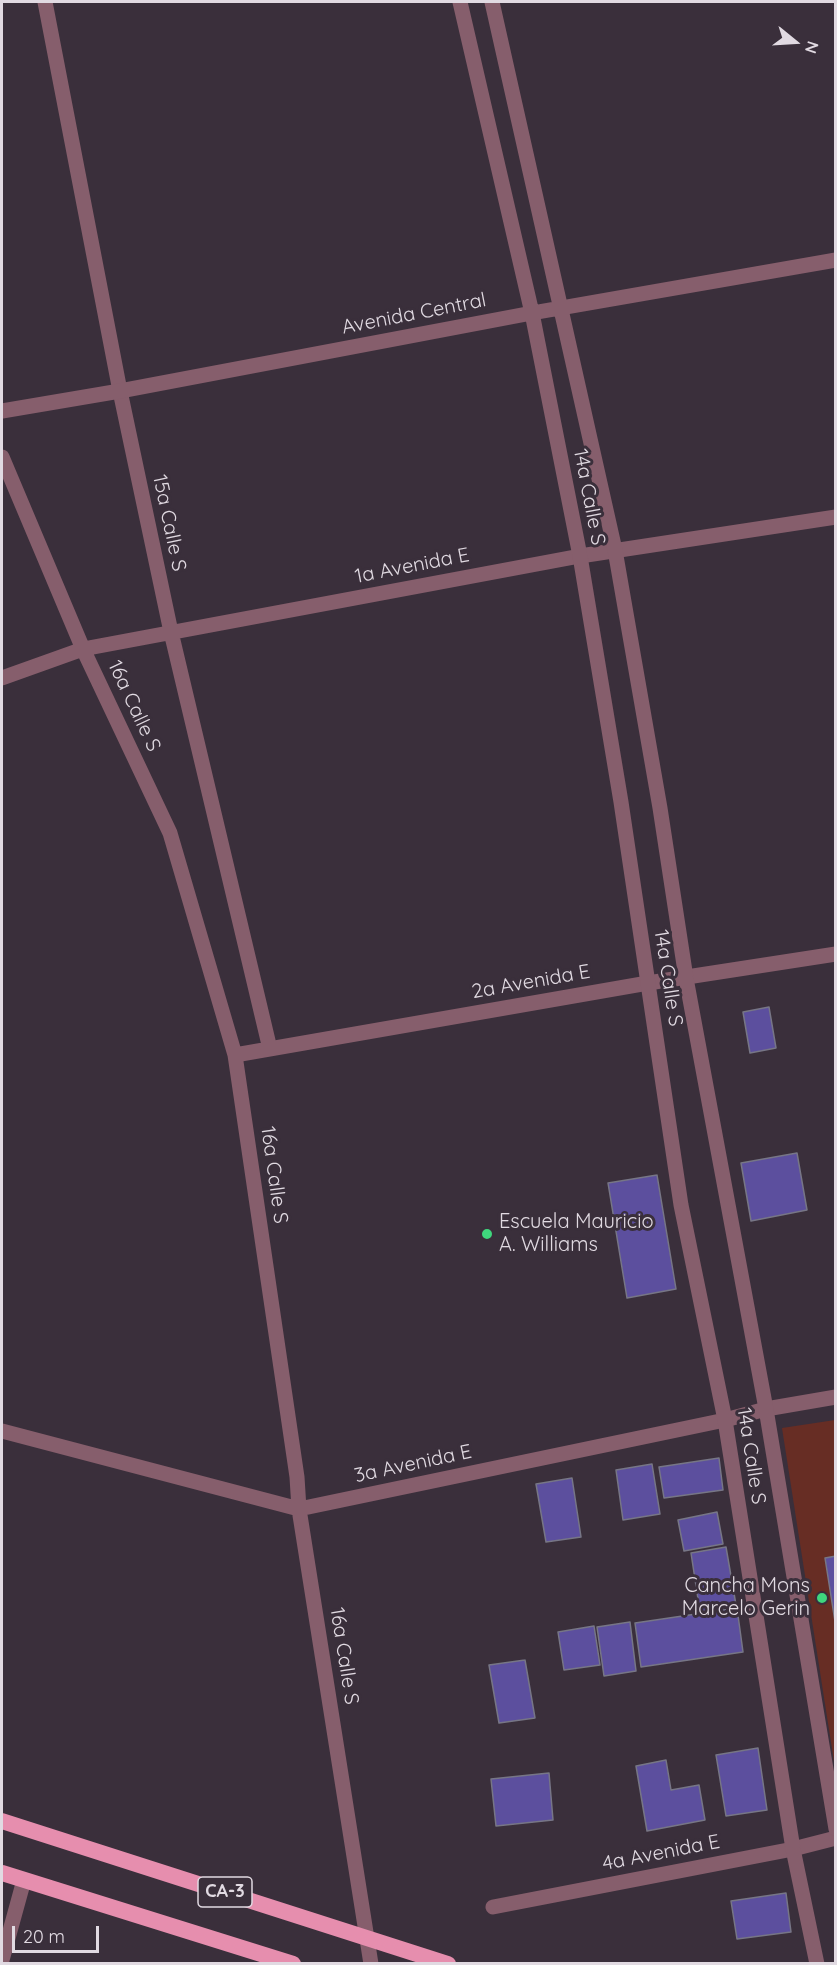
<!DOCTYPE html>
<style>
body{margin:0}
#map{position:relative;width:837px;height:1965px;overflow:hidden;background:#3a2f3b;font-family:Quicksand,sans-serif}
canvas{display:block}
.frame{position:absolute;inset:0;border:3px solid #e1dae2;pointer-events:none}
.north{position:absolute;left:765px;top:12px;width:60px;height:60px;-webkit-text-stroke:4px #3a2f3b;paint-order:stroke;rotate:108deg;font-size:16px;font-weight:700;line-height:24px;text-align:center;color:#e1dae2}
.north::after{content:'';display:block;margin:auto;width:21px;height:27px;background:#e1dae2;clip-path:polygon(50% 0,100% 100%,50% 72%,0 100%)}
.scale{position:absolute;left:12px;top:1926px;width:87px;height:27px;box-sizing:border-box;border:3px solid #e1dae2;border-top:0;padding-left:8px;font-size:18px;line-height:21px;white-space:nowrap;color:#e1dae2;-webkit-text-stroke:4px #3a2f3b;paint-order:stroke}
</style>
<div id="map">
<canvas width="837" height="1965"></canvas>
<div class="frame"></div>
<div class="north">N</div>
<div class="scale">20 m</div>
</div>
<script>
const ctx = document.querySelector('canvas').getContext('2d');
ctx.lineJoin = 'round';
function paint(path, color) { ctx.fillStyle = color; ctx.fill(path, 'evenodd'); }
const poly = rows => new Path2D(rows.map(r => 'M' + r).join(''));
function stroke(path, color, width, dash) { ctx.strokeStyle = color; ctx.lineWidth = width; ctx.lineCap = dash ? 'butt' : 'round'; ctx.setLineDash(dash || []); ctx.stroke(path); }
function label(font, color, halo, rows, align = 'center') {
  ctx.font = font + ' Quicksand,sans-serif'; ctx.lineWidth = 6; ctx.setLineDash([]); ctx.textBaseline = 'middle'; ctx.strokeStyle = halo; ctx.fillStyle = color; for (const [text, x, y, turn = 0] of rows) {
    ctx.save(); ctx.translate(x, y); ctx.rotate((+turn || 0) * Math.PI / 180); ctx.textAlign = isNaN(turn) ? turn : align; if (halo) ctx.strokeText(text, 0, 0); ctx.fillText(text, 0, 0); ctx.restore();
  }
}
paint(poly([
 [835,1420,835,1768,782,1428]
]), '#672d24');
const building = poly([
 [769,1007,776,1048,750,1053,743,1012,769,1007],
 [797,1153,807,1210,751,1221,741,1163,797,1153],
 [657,1175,676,1289,627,1298,608,1183,657,1175],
 [719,1458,723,1490,664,1498,659,1467,719,1458],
 [652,1464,660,1514,623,1520,616,1470,652,1464],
 [572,1478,581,1537,546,1542,536,1484,572,1478],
 [717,1512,723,1544,684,1551,678,1520,717,1512],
 [726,1547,736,1605,700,1612,691,1553,726,1547],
 [836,1556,836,1628,825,1558,836,1556],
 [737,1608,743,1652,641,1667,635,1623,737,1608],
 [630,1622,636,1671,604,1676,597,1627,630,1622],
 [594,1626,600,1665,564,1670,558,1632,594,1626],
 [525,1660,535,1718,499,1723,489,1665,525,1660],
 [758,1748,767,1810,726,1816,716,1755,758,1748],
 [666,1760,671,1790,699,1785,705,1820,647,1831,636,1766,666,1760],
 [549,1773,553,1820,496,1826,491,1779,549,1773],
 [786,1893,791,1932,737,1939,731,1901,786,1893]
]);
paint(building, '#5c4f9e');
stroke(building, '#777686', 1.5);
stroke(poly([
 [45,2,120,391,171,632,270,1049],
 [2,457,83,649,170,833,235,1055,297,1477,299,1509,371,1964],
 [2,678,83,649,580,556,836,517],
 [235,1055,648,983,836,954],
 [2,1431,299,1509,725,1420,766,1409,836,1397],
 [493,1907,793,1849,836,1838],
 [2,1960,24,1880]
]), '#865e6c', 15);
stroke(poly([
 [460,2,532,313,580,556,621,802,681,1205,725,1420,793,1849,817,1964],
 [492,2,615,550,660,808,686,978,766,1409,836,1829],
 [2,411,120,391,532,313,836,260]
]), '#865e6c', 15);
stroke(poly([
 [2,1821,448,1964],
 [2,1873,293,1964]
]), '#e68eae', 16);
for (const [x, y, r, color] of [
 [487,1234,6,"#3fd77d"],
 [822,1598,6,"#3fd77d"]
]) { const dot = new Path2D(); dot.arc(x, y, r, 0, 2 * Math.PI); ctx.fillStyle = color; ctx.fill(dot); stroke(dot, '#3a2f3b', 2); }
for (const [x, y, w] of [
 [225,1892,54]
]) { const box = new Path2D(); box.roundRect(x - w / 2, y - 15, w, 30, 4.5); ctx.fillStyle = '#3a2f3b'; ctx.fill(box); stroke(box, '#e1dae2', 1.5); }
label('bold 18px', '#e1dae2', null, [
 ["CA-3",225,1892]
]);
label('20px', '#e1dae2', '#3a2f3b', [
 ["Avenida Central",414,314,-11],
 ["14a Calle S",589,497,79],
 ["15a Calle S",169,523,78],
 ["1a Avenida E",412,566,-11],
 ["16a Calle S",134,706,65],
 ["14a Calle S",668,978,81],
 ["2a Avenida E",531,982,-10],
 ["16a Calle S",274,1175,82],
 ["14a Calle S",751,1456,81],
 ["3a Avenida E",413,1464,-12],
 ["16a Calle S",344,1656,81],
 ["4a Avenida E",661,1853,-11]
]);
label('20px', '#e1dae2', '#3a2f3b', [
 ["Escuela Mauricio",499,1222],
 ["A. Williams",499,1245],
 ["Cancha Mons",810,1586,"right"],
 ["Marcelo Gerin",810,1609,"right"]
], 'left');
</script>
